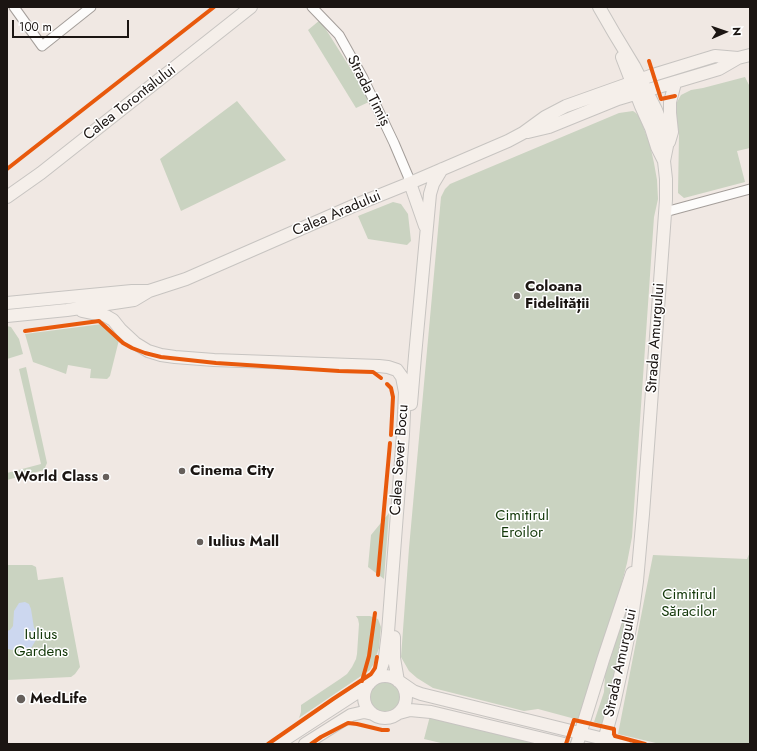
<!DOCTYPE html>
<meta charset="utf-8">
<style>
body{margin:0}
#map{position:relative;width:757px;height:751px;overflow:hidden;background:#f0e8e3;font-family:Jost,sans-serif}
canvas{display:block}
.frame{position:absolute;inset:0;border:8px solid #1b1512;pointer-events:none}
.north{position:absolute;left:705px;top:12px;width:40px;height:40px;-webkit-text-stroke:3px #fff;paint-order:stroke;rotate:88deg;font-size:11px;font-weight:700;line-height:16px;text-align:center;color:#1b1512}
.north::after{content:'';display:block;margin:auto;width:14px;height:18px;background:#1b1512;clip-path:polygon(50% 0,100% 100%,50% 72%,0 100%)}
.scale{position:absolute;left:12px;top:20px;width:117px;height:18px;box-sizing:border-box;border:2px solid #1b1512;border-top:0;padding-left:5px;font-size:12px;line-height:14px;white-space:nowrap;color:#1b1512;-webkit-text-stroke:3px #fff;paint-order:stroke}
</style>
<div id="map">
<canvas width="757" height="751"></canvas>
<div class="frame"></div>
<div class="north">N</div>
<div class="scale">100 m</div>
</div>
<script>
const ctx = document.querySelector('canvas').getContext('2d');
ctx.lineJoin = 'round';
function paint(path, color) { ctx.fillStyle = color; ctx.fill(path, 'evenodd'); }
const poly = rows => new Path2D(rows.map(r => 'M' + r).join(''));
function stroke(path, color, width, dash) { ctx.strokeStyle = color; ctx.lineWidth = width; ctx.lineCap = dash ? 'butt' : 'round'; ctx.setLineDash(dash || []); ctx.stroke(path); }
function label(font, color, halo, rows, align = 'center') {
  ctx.font = font + ' Jost,sans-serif'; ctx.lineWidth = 3; ctx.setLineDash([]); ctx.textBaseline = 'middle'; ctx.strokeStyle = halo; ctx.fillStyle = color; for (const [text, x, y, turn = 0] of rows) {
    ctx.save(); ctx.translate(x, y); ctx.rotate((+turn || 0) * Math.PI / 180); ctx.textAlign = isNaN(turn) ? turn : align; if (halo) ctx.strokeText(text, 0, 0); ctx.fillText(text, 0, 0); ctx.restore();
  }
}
paint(poly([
 [320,20,371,101,356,108,308,30],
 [745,77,750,87,750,148,737,151,745,182,684,198,678,193,679,135,676,119,677,102,681,95,691,90,703,88],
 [237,101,286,160,181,211,160,159],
 [633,111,636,113,640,118,650,145,654,163,657,180,658,199,654,217,632,537,627,563,614,613,579,720,538,709,524,711,433,688,417,678,409,671,401,657,409,548,441,197,445,189,450,184,619,113],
 [393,202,401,204,408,214,411,241,407,245,368,239,358,216],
 [102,324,108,327,119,340,110,376,107,379,90,378,91,369,68,365,66,374,58,371,33,362,25,334],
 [7,326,11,327,19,339,23,354,7,359],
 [26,367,47,463,44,470,7,480,7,473,41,464,19,369],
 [389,513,384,579,368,567,371,535],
 [750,552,750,744,660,744,618,734,653,555,747,559],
 [7,565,32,565,36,567,38,580,63,577,80,667,75,674,71,677,7,680],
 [626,609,629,609,605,725,594,722,604,692,605,675],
 [356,616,370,616,378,619,381,627,379,648,373,665,370,670,299,718,301,712,301,705,340,679,347,674,352,667,356,659,357,654,359,624,358,619],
 [383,676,393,678,405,691,406,695,406,701,403,708,394,716,388,718,382,718,376,716,368,709,364,698,364,695],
 [430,716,535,744,445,744,424,739]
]), '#cad3c1');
paint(poly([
 [25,602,29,604,31,609,34,628,40,633,30,650,20,648,12,650,8,649,7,648,7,631,10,630,13,626,14,611,19,603]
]), '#ccd7ef');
const minor = poly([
 [14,7,42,46,91,7],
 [312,7,339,35,363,78,394,143,408,176,410,183],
 [665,212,750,189]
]);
const major = poly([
 [599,7,614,33,634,66,656,110,665,133,667,146,664,161,666,179,666,200,661,268,643,514,637,581,632,618,624,658,614,704,603,744],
 [622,57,641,106,651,128,657,147,664,161],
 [528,132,549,127,581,114,618,99,719,69,738,58,750,55],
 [669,142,672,132,670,113,670,102,675,83],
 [410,183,425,226],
 [7,197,41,173,251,7],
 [7,303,132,291,149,291],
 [82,311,106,316,113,320,121,330,135,343,148,351,161,355,175,357,214,360,379,366,388,367,397,370,402,377,405,392,403,434,388,632,385,657,380,671,374,679],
 [7,316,67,310,134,300,149,291,186,279,353,206,410,183,508,141,523,133,545,117,566,106,653,75,715,56,738,58],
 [411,404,415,356,430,194,433,184,442,169],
 [394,637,394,658,398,681],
 '364 697a21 21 0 1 1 42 0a21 21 0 1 1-42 0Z',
 [400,682,413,691,421,694,624,744],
 [399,713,410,710,431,712,564,744],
 [278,744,358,692,369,684],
 [305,744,351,715,364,712,373,714],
 [577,744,603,660,632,573]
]);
stroke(minor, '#a49e9a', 11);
stroke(major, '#c7c4c1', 14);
stroke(minor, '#fdfcfb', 9);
stroke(major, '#f5efea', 12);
stroke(poly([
 [649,61,661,99,675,96],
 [7,169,214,7],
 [25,331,99,321,123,343,132,348,145,353,161,357,216,363,339,371,373,372,381,378],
 [387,384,391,388,393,397,391,435],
 [378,575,390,443],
 [362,681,369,656,375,613],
 [268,744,333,699,371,674,375,668,377,657],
 [311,744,321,737,348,723,357,724,382,730,388,730],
 [566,744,574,720,614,729,614,734,615,736,645,744]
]), '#e8590c', 4);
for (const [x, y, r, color] of [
 [517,296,4,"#665f5b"],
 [182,471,4,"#665f5b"],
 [106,477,4,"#665f5b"],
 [200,542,4,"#665f5b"],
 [21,699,5,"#665f5b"]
]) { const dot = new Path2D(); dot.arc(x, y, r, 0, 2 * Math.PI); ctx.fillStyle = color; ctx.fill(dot); stroke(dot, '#fff', 1.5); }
label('15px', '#1b1512', '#fff', [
 ["Strada Timiș",368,91,63],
 ["Calea Torontalului",130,103,-38],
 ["Calea Aradului",337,214,-23],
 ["Strada Amurgului",656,338,-86],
 ["Calea Sever Bocu",400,460,-86],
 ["Strada Amurgului",621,663,-78]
]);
label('bold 15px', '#1b1512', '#fff', [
 ["Coloana",525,287],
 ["Fidelității",525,304],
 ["Cinema City",190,471],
 ["World Class",98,477,"right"],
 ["Iulius Mall",208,542],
 ["MedLife",30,699]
], 'left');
label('15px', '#123708', '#fff', [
 ["Cimitirul",522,516],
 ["Eroilor",522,533],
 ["Cimitirul",689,595],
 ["Săracilor",689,612],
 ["Iulius",41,635],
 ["Gardens",41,652]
]);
</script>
